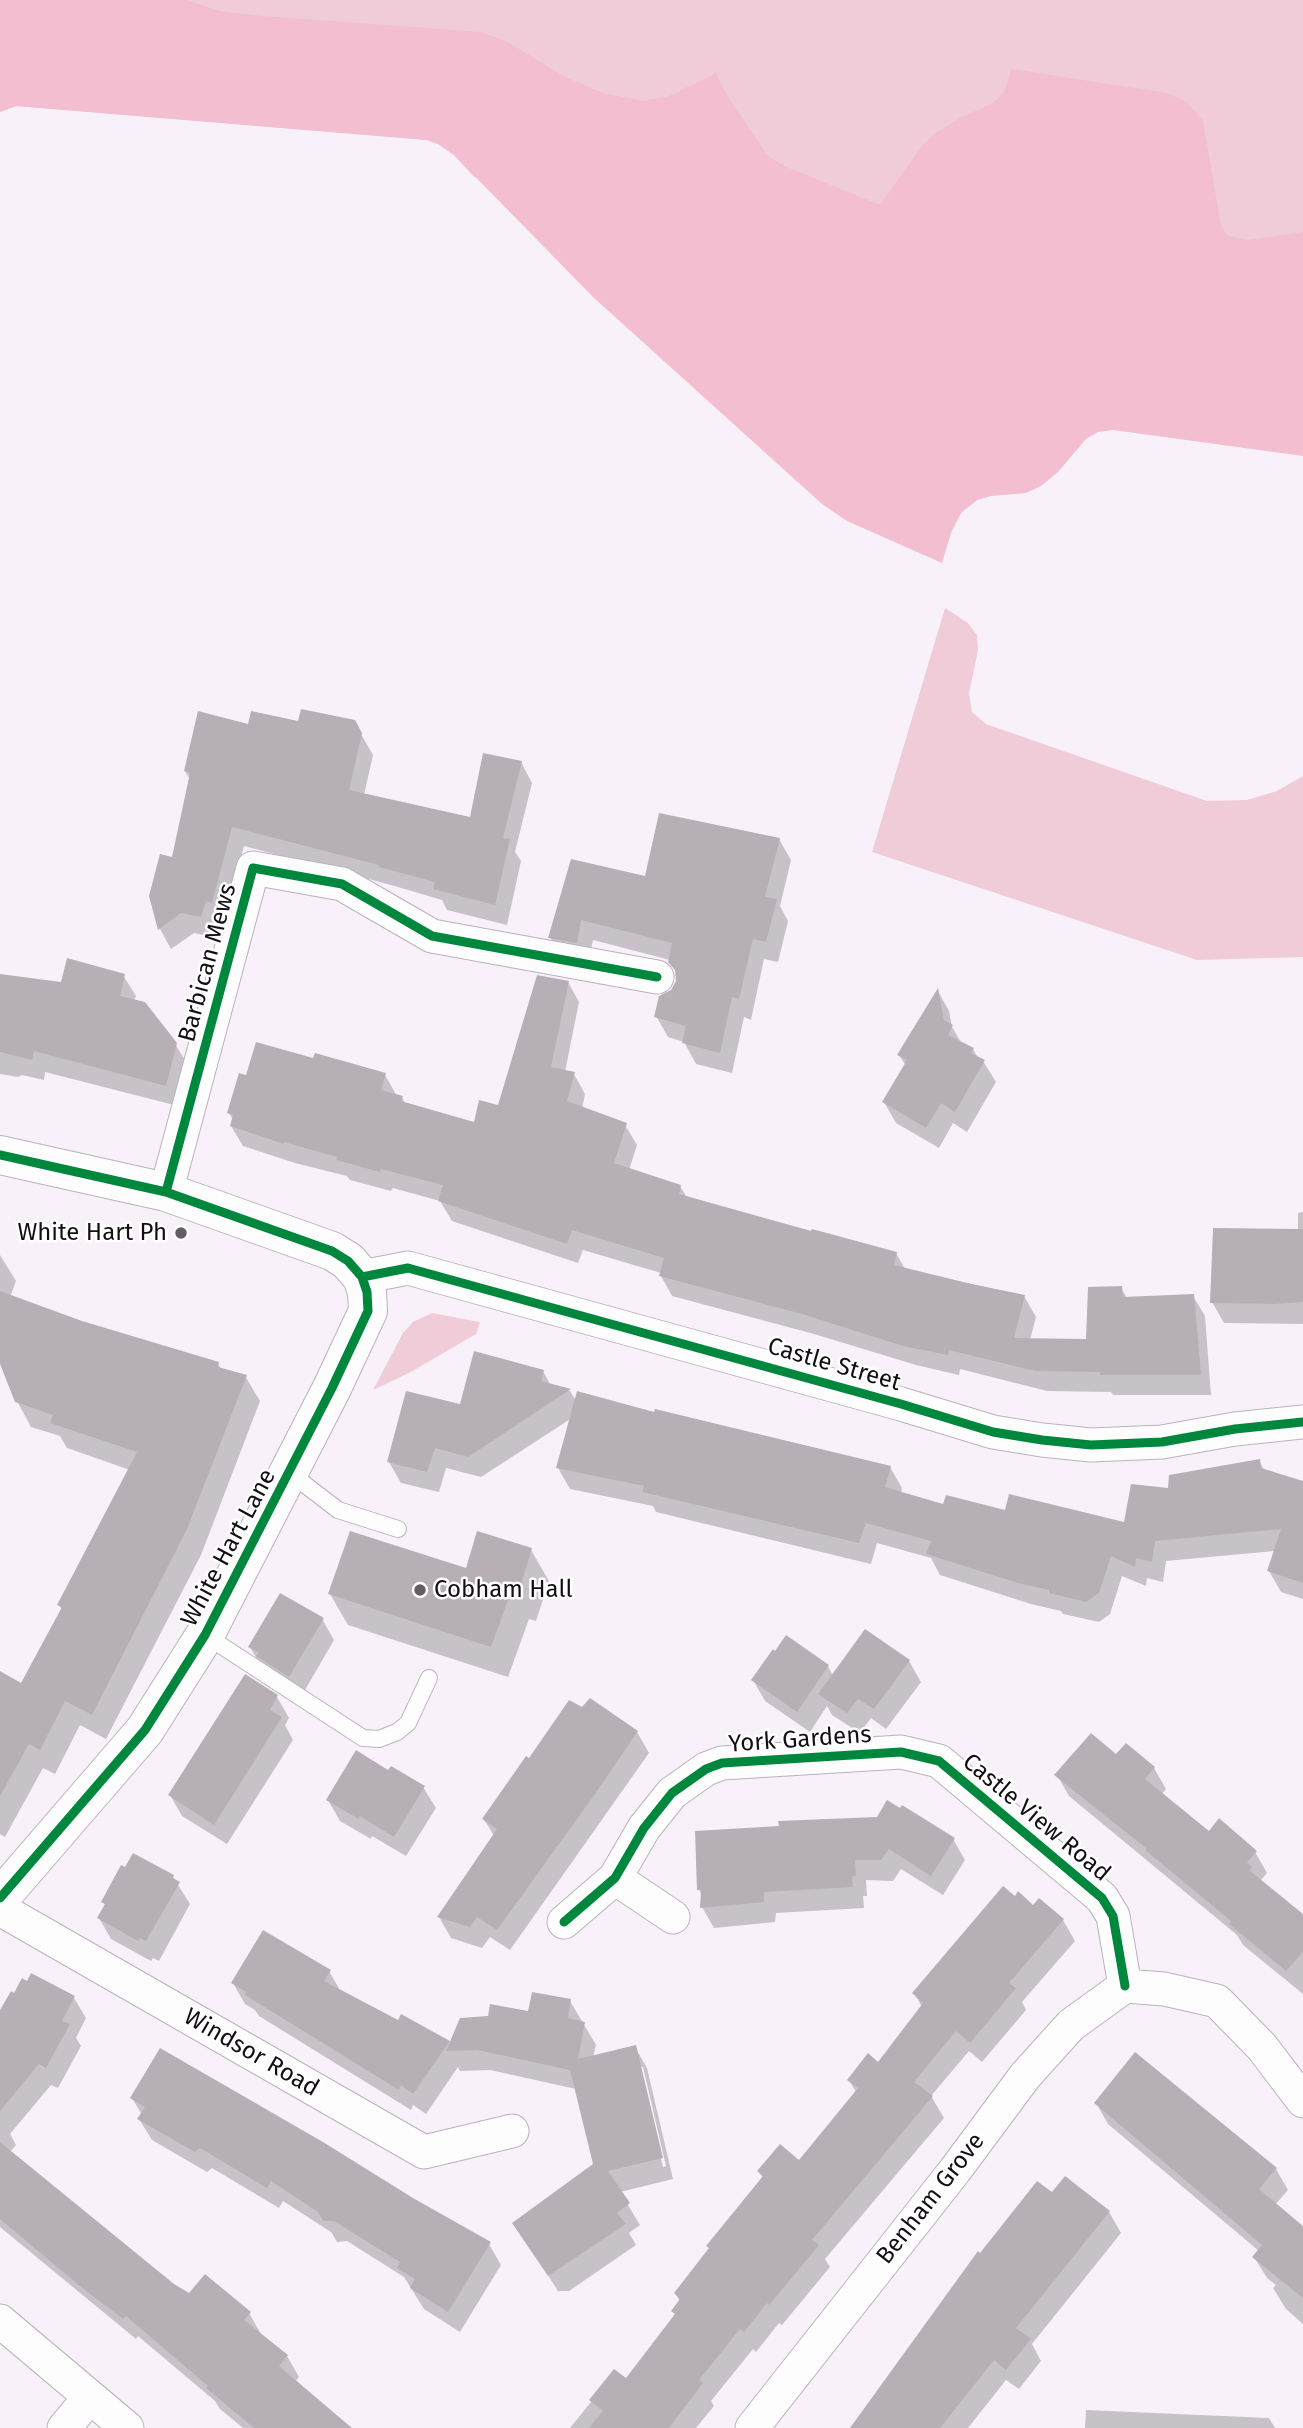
<!DOCTYPE html>
<style>
body{margin:0}
canvas{display:block;background:#f9f1fa}
</style>
<canvas width="1303" height="2428"></canvas>
<script>
const ctx = document.querySelector('canvas').getContext('2d');
ctx.lineJoin = 'round';
function paint(path, color) { ctx.fillStyle = color; ctx.fill(path, 'evenodd'); }
const poly = rows => new Path2D(rows.map(r => 'M' + r).join(''));
function stroke(path, color, width, dash) { ctx.strokeStyle = color; ctx.lineWidth = width; ctx.lineCap = dash ? 'butt' : 'round'; ctx.setLineDash(dash || []); ctx.stroke(path); }
function label(font, color, halo, rows, align = 'center') {
  ctx.font = font + ' "Fira Sans",sans-serif'; ctx.lineWidth = 5; ctx.setLineDash([]); ctx.textBaseline = 'middle'; ctx.strokeStyle = halo; ctx.fillStyle = color; for (const [text, x, y, turn = 0] of rows) {
    ctx.save(); ctx.translate(x, y); ctx.rotate((+turn || 0) * Math.PI / 180); ctx.textAlign = isNaN(turn) ? turn : align; if (halo) ctx.strokeText(text, 0, 0); ctx.fillText(text, 0, 0); ctx.restore();
  }
}
paint(poly([
 [0,0,1303,0,1303,455,474,177,454,155,438,144,427,140,16,106,0,112],
 [945,608,968,623,977,635,978,650,969,693,972,712,986,724,1207,801,1247,800,1277,791,1303,776,1303,957,1197,960,872,852],
 [432,1313,480,1322,476,1334,409,1373,373,1390,403,1333,413,1322]
]), '#f0ccd8');
paint(poly([
 [0,0,186,0,220,11,263,16,481,32,508,42,563,76,603,93,643,101,667,97,716,73,729,99,768,156,784,166,880,205,919,150,934,134,962,117,993,103,1004,92,1012,69,1167,93,1187,102,1203,121,1221,226,1228,236,1249,240,1303,232,1303,456,1113,430,1098,432,1086,439,1058,472,1041,486,1026,493,991,496,977,500,961,513,951,533,942,563,847,521,822,504,593,297,454,155,438,144,427,140,16,106,0,112]
]), '#f2bed0');
paint(poly([
 [354,722,373,755,364,795,472,819,521,762,532,783,515,852,521,861,507,925,447,910,442,900,391,885,244,846,224,922,217,921,212,937,194,933,171,949,160,929,151,896,174,859,190,780,185,771,249,726],
 [779,839,791,860,780,906,788,921,778,962,764,959,751,1020,744,1017,732,1073,696,1064,684,1042,668,1037,656,1016,678,981,677,973,670,960,593,940,588,963,562,958,550,937,646,878],
 [123,975,136,996,134,1001,175,1044,188,1065,178,1106,45,1072,44,1080,22,1075,18,1077,0,1074,0,977,62,984],
 [568,982,579,1002,565,1072,574,1074,585,1094,582,1109,625,1125,637,1145,629,1170,680,1186,688,1199,896,1253,905,1269,1024,1296,1036,1317,1030,1340,1088,1340,1121,1288,1127,1298,1193,1296,1205,1316,1211,1395,1113,1395,1111,1392,1047,1391,960,1369,959,1375,916,1365,814,1334,672,1296,661,1276,661,1273,583,1250,578,1263,452,1221,440,1201,393,1188,391,1191,350,1180,347,1176,295,1163,243,1146,231,1126,233,1120,229,1113,247,1077,314,1060,385,1075,397,1096,402,1097,405,1104,476,1124,499,1107],
 [938,991,949,1011,952,1027,962,1044,973,1049,978,1058,983,1061,996,1082,967,1132,953,1123,939,1148,896,1123,884,1102,906,1066,899,1055],
 [1303,1212,1303,1324,1224,1323,1212,1302,1298,1231,1298,1213],
 [0,1255,16,1281,10,1297,82,1322,218,1364,221,1369,245,1376,260,1401,201,1555,106,1739,80,1725,55,1774,43,1768,5,1837,0,1834,0,1673,22,1685,62,1610,59,1605,130,1470,67,1448,60,1436,31,1427,17,1401,0,1349],
 [543,1371,551,1386,570,1391,576,1401,655,1414,890,1467,902,1488,901,1493,944,1506,1126,1524,1170,1490,1259,1461,1265,1471,1303,1483,1303,1599,1281,1592,1269,1571,1275,1551,1166,1561,1163,1582,1147,1578,1146,1586,1122,1576,1110,1614,1099,1622,1063,1614,1061,1611,1031,1604,940,1575,931,1558,877,1543,871,1564,656,1512,653,1506,570,1489,558,1468,572,1418,481,1477,446,1468,439,1492,401,1483,389,1462,462,1406],
 [531,1550,549,1581,536,1621,529,1619,508,1677,348,1625,330,1594,467,1571],
 [322,1619,334,1640,301,1697,262,1668,250,1647],
 [909,1661,921,1682,886,1729,871,1718,860,1733,832,1715,827,1706,810,1732,765,1701,753,1680,828,1666,833,1676],
 [277,1697,289,1718,285,1725,293,1740,227,1844,182,1816,170,1795],
 [637,1732,649,1753,510,1950,490,1937,482,1948,451,1938,439,1917,494,1836,484,1819,530,1760],
 [1116,1756,1154,1768,1166,1789,1161,1795,1209,1833,1255,1852,1267,1873,1260,1881,1303,1916,1303,1994,1243,1945,1237,1935,1069,1796,1057,1775],
 [389,1772,423,1787,436,1808,406,1856,372,1836,371,1839,340,1821,328,1800],
 [697,1833,953,1839,965,1860,943,1895,901,1869,893,1881,866,1880,867,1896,863,1896,864,1908,776,1913,775,1922,714,1928,702,1907,702,1896,699,1889],
 [173,1877,190,1904,159,1961,153,1958,151,1961,111,1939,99,1918,106,1906,103,1902],
 [1033,1907,1063,1920,1075,1941,1022,2002,1026,2010,982,2062,969,2051,931,2096,944,2118,825,2259,830,2267,782,2325,779,2323,756,2352,753,2349,711,2401,714,2406,696,2428,570,2428,615,2372,627,2381,676,2316,673,2311,680,2302,676,2294,763,2178,759,2172,800,2163,856,2092,849,2080,879,2064,922,2007,914,1993],
 [329,1971,341,1992,399,2022,448,2042,450,2046,529,2013,570,2001,596,2045,593,2057,635,2047,647,2068,673,2179,620,2192,640,2225,629,2233,636,2245,569,2291,558,2291,514,2223,595,2164,576,2089,490,2070,460,2071,458,2067,426,2114,413,2105,411,2110,259,2016,255,2010,245,2004,233,1983],
 [639,2067,643,2067,666,2166,663,2167],
 [74,1998,86,2018,76,2038,81,2046,58,2088,51,2085,10,2134,16,2145,10,2152,173,2285,189,2295,249,2313,261,2334,287,2356,299,2377,295,2382,350,2428,243,2428,220,2409,215,2401,138,2336,136,2339,0,2227,0,2013],
 [132,2098,412,2200,489,2244,501,2265,460,2332,424,2309,404,2277,347,2241,337,2242,331,2232,283,2201,279,2208,212,2168,207,2172,152,2140,139,2119,142,2115],
 [1096,2103,1276,2169,1288,2190,1275,2205,1303,2228,1303,2324,1286,2309,1273,2288,1276,2285,1267,2278,1254,2257,1259,2251,1108,2124],
 [1052,2194,1109,2212,1121,2233,1032,2344,1041,2361,1019,2389,1006,2380,968,2428,850,2428,980,2255],
 [1086,2410,1269,2418,1275,2428,1085,2428]
]), '#0003');
paint(poly([
 [301,709,355,720,362,733,349,790,470,817,483,753,522,761,503,838,510,839,495,905,433,889,435,882,379,867,379,865,232,827,212,903,206,901,201,917,181,913,158,930,149,896,160,854,172,857,190,773,184,771,198,711,248,724,251,711,298,721],
 [659,813,780,838,765,897,777,899,766,942,753,939,739,999,732,997,720,1053,682,1043,686,1026,654,1017,659,996,671,990,676,981,675,970,668,962,672,943,581,920,577,943,548,938,571,859,645,876],
 [67,958,125,974,120,996,145,1002,177,1043,166,1086,34,1051,32,1060,0,1052,0,974,61,982],
 [537,975,569,981,551,1067,575,1072,567,1101,627,1123,614,1163,681,1185,679,1194,811,1231,812,1229,897,1252,894,1265,967,1283,1025,1295,1014,1338,1086,1339,1088,1287,1122,1286,1123,1297,1194,1294,1201,1375,1100,1375,1100,1372,1035,1371,949,1350,948,1355,903,1346,802,1314,659,1276,664,1258,572,1230,567,1244,438,1201,443,1185,381,1169,380,1172,336,1160,337,1157,284,1142,284,1144,230,1126,233,1115,227,1113,239,1073,246,1075,256,1042,313,1058,315,1053,386,1073,381,1090,403,1096,401,1101,474,1122,479,1100,498,1105],
 [938,988,944,1020,953,1025,948,1035,974,1048,971,1053,985,1060,955,1112,941,1103,926,1128,882,1102,907,1060,897,1055],
 [1213,1228,1303,1229,1303,1302,1275,1304,1210,1303],
 [0,1291,82,1321,219,1362,218,1367,247,1375,187,1529,92,1715,65,1701,40,1750,29,1744,0,1796,0,1671,21,1683,62,1607,57,1605,137,1452,50,1423,53,1415,15,1402,0,1364],
 [474,1351,544,1370,541,1381,571,1389,468,1457,435,1448,427,1472,387,1462,406,1391,460,1404],
 [577,1391,654,1412,655,1409,891,1466,885,1487,943,1504,946,1495,1005,1510,1009,1494,1124,1522,1131,1484,1168,1488,1169,1475,1260,1459,1261,1468,1303,1481,1303,1583,1267,1571,1281,1529,1155,1541,1152,1562,1136,1558,1135,1567,1111,1556,1099,1593,1086,1602,1049,1593,1049,1590,1018,1583,926,1554,931,1541,866,1523,859,1543,642,1492,644,1486,556,1468],
 [350,1531,466,1568,477,1531,532,1548,519,1591,512,1589,491,1647,328,1594],
 [280,1593,324,1618,289,1677,256,1656,259,1653,248,1647],
 [865,1629,910,1660,874,1709,858,1699,847,1713,818,1694],
 [786,1635,829,1665,797,1712,751,1680,773,1649,775,1651],
 [245,1674,278,1695,270,1710,282,1717,214,1825,168,1795],
 [590,1698,638,1731,595,1794,497,1930,477,1917,470,1927,437,1917,497,1829,482,1819,526,1756,529,1758,569,1700,582,1707],
 [1091,1733,1116,1754,1126,1743,1155,1767,1145,1779,1209,1831,1219,1818,1257,1851,1247,1862,1252,1867,1249,1870,1303,1914,1303,1952,1286,1971,1229,1924,1231,1921,1145,1850,1147,1849,1054,1775],
 [356,1750,388,1770,391,1766,425,1786,394,1837,360,1816,359,1819,326,1800],
 [887,1800,900,1808,902,1805,955,1838,931,1876,889,1849,881,1860,855,1860,856,1876,852,1876,853,1887,764,1892,764,1902,700,1908,701,1890,697,1890,695,1831,779,1826,778,1821,877,1817],
 [133,1853,174,1875,173,1878,180,1882,146,1941,140,1938,138,1941,97,1918,105,1904,101,1902,121,1865,125,1867],
 [1003,1886,1015,1896,1018,1891,1033,1905,1039,1898,1064,1919,1009,1983,1016,1988,970,2043,956,2031,914,2082,933,2096,812,2240,819,2245,769,2305,767,2303,744,2332,740,2329,699,2380,703,2383,669,2428,589,2428,603,2411,589,2400,614,2369,626,2378,675,2314,671,2311,680,2299,674,2293,709,2248,706,2246,763,2176,757,2171,780,2144,799,2160,858,2088,847,2080,868,2053,878,2062,923,2003,912,1993],
 [263,1930,331,1970,324,1981,398,2020,401,2014,450,2041,413,2094,401,2085,399,2090,245,1995,246,1992,231,1983],
 [31,1973,75,1996,62,2021,70,2024,46,2068,39,2064,0,2111,0,2010,11,1991,14,1993,22,1978,27,1981],
 [532,1992,571,1999,568,2018,585,2022,578,2059,636,2045,663,2158,608,2171,630,2203,617,2213,626,2224,548,2276,512,2223,593,2164,570,2070,477,2050,446,2051,460,2018,488,2016,490,2004,528,2011],
 [160,2048,323,2142,413,2198,491,2242,448,2312,410,2288,415,2279,397,2268,400,2262,334,2221,323,2221,318,2212,271,2181,267,2188,200,2148,195,2152,137,2119,145,2107,130,2098],
 [1135,2052,1277,2168,1259,2189,1303,2226,1303,2298,1252,2257,1262,2245,1094,2103],
 [0,2142,174,2284,189,2293,205,2274,251,2312,244,2320,288,2355,279,2366,352,2428,254,2428,206,2388,208,2386,126,2316,123,2319,81,2287,0,2219],
 [1065,2176,1110,2211,1016,2328,1031,2339,1006,2370,994,2360,940,2428,850,2428,978,2251,980,2253,1037,2181,1052,2192]
]), '#b6b0b6');
const service = poly([
 [290,1473,338,1510,398,1529],
 [205,1635,363,1738,379,1739,397,1732,408,1723,429,1678]
]);
const minor = poly([
 [166,1192,253,868,342,884,432,936,657,977],
 [362,1277,408,1268,901,1404,993,1432,1042,1440,1091,1445,1162,1442,1235,1429,1303,1422],
 [615,1878,673,1917],
 [0,1909,424,2152,512,2131],
 [564,1922,615,1878,644,1828,672,1793,706,1769,722,1763,901,1752,939,1761,1102,1898,1113,1916,1125,1986],
 [1125,1986,1164,1989,1217,2001,1262,2047,1303,2101],
 [0,2321,127,2428],
 [64,2428,90,2397],
 [752,2428,956,2169,1025,2076,1071,2025,1125,1986]
]);
const tertiary = poly([
 [0,1155,166,1192,332,1251,348,1261,362,1277,367,1292,368,1311,332,1388,205,1635,145,1730,0,1898]
]);
stroke(service, '#b9b3ba', 18);
stroke(minor, '#b9b3ba', 35);
stroke(tertiary, '#b9b3ba', 40);
stroke(service, '#fefdfe', 16);
stroke(minor, '#fefdfe', 33);
stroke(tertiary, '#fefdfe', 38);
stroke(poly([
 [0,1155,166,1192,332,1251,348,1261,362,1277,367,1292,368,1311,332,1388,205,1635,145,1730,0,1898],
 [166,1192,253,868,342,884,432,936,657,977],
 [362,1277,408,1268,901,1404,993,1432,1042,1440,1091,1445,1162,1442,1235,1429,1303,1422],
 [564,1922,615,1878,644,1828,672,1793,706,1769,722,1763,901,1752,939,1761,1102,1898,1113,1916,1125,1986]
]), '#00873e', 9);
for (const [x, y, r, color] of [
 [181,1233,7,"#645d64"],
 [420,1590,7,"#645d64"]
]) { const dot = new Path2D(); dot.arc(x, y, r, 0, 2 * Math.PI); ctx.fillStyle = color; ctx.fill(dot); stroke(dot, '#fff', 2.5); }
label('24px', '#130e14', '#fff', [
 ["Barbican Mews",208,963,-75],
 ["Castle Street",834,1365,16],
 ["White Hart Lane",229,1548,-62],
 ["York Gardens",800,1740,-4],
 ["Castle View Road",1036,1818,40],
 ["Windsor Road",251,2053,30],
 ["Benham Grove",931,2199,-52]
]);
label('24px', '#130e14', '#fff', [
 ["White Hart Ph",167,1233],
 ["Cobham Hall",434,1590,"left"]
], 'right');
</script>
